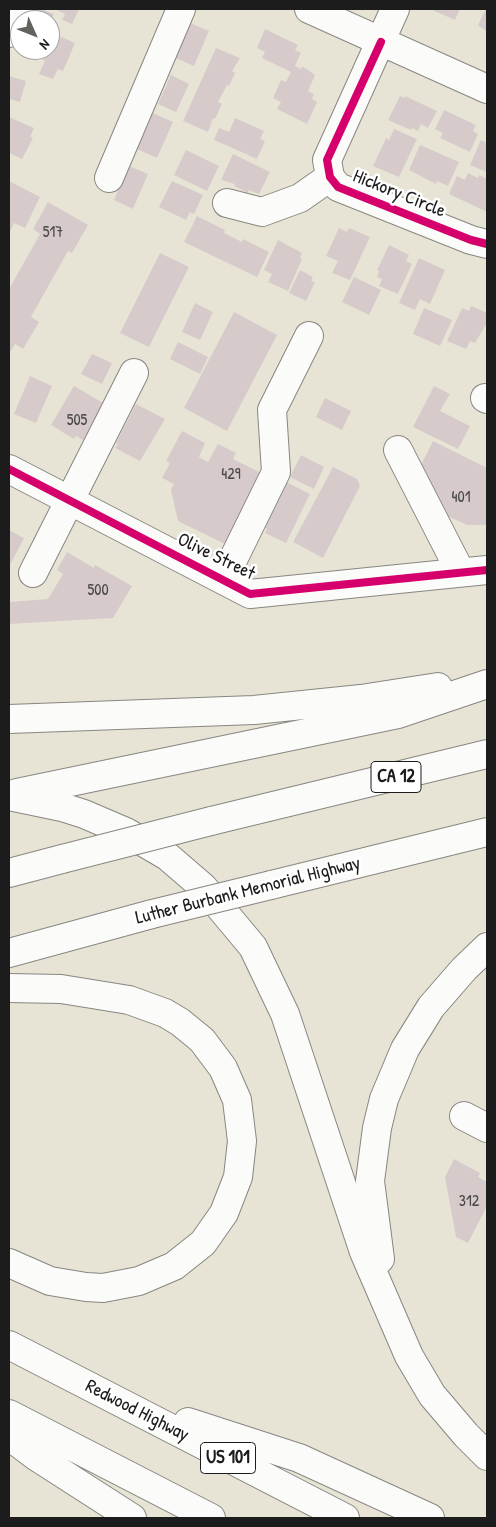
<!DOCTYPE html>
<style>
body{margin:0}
#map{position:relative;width:496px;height:1527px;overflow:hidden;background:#e7e4d6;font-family:"Patrick Hand",sans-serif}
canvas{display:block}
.frame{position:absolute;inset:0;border:10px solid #1c1c1c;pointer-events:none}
.north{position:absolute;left:10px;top:10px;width:50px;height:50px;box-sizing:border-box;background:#fff;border:1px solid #a4a4a4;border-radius:50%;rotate:134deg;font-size:14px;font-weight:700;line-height:20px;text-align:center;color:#1c1c1c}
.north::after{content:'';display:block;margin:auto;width:18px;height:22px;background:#63625d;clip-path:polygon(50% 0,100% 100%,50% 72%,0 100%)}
</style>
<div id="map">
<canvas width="496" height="1527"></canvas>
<div class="frame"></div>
<div class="north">N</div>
</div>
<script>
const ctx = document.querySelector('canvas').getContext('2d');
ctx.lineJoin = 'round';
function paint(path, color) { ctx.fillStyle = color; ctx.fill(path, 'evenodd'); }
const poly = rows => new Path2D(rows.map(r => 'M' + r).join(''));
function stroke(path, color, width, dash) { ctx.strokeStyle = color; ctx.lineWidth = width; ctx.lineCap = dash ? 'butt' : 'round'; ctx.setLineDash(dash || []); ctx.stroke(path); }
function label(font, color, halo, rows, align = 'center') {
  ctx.font = font + ' "Patrick Hand",sans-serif'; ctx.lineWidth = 5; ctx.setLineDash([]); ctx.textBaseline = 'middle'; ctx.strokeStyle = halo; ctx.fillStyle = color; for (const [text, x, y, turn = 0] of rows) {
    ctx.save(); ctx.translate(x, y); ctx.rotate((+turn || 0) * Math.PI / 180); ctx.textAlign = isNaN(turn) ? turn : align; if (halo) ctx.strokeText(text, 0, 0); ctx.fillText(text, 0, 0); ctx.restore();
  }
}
paint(poly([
 [34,9,42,9,54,14,51,20,41,20,31,16],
 [55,9,79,9,72,24,62,20,65,14],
 [430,9,460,9,455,20],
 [486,9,487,9,487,32,478,25],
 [188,22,209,31,194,66,173,57],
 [265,29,298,45,295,50,301,53,295,66,301,69,302,66,315,75,308,91,314,94,312,99,317,102,307,124,277,109,281,102,273,98,281,80,286,82,291,72,262,58,265,52,257,48],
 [50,32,75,43,63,71,58,69,53,79,39,74,45,61,37,57,40,50,50,50],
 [216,48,240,58,232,71,235,73,229,86,227,85,218,102,222,104,215,119,213,118,208,132,183,121],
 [171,75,189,84,176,112,158,104],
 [9,76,26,81,20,102,9,99],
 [400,96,405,98,405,96,437,111,428,128,421,124,418,131,412,128,411,130,388,120],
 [444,110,476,125,473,131,478,134,470,152,440,138,443,133,435,129],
 [153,113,173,122,157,158,137,149],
 [9,117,34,128,30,137,33,138,22,159,9,153],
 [235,118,264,131,260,139,265,141,257,159,214,140,219,128,229,132],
 [394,129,417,139,399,177,373,166,386,138,389,140],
 [481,140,487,143,487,172,470,165],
 [420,145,459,162,448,186,437,181,436,184,409,170],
 [186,150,219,166,207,191,174,175],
 [233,154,270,172,259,194,249,190,248,193,234,186,235,184,221,180],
 [129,166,148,174,133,209,114,200],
 [468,173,478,178,479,175,487,179,487,212,449,194,457,176,465,180],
 [9,181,40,197,25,228,14,223,9,234],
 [172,181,203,195,194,214,190,212,186,220,159,207],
 [48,202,88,225,72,253,68,251,31,317,39,322,23,349,15,344,11,351,9,350,9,289,40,234,33,229],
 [197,216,225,230,224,233,242,242,243,239,269,252,257,277,184,242],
 [339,228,347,232,349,228,370,237,350,280,332,273,338,261,326,256],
 [278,240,302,253,300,258,302,259,288,291,268,282,272,274,264,270],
 [389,245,409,255,406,261,412,264,398,294,379,286,382,279,377,277,379,271,377,270],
 [160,253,189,267,149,347,120,333],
 [419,258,445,270,430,304,420,299,415,310,399,303],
 [300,270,313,277,311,281,315,282,306,301,289,293],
 [354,277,381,290,369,315,342,302],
 [195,303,213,312,200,340,182,332],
 [471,306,487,313,487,323,475,343,470,341,466,349,447,341,462,308,469,311],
 [424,308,452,320,440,346,413,334],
 [234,312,277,335,227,431,184,408],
 [178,342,208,357,200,374,170,359],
 [92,354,112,363,102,384,81,374],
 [30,376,52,386,36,423,14,414],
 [74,386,110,407,92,438,86,435,83,440,76,436,74,439,51,425],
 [434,386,450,394,440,411,470,426,458,449,413,427],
 [325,398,351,411,342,430,316,417],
 [136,404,165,419,140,461,115,448,118,444,116,443],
 [182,431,205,443,199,457,208,462,218,444,236,453,233,459,265,475,229,546,178,521,171,490,174,484,162,478,170,463,166,461],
 [433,441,487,468,487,525,467,525,443,514,421,465],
 [301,455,324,467,314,489,290,477],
 [333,467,357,479,360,486,323,558,293,542],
 [284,481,310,494,286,543,265,533,267,529,261,526],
 [9,530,24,538,9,567],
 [67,552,94,568,95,565,132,586,113,618,9,624,9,602,48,599,63,574,57,570],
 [454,1159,480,1173,478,1177,487,1182,487,1206,468,1243,456,1237,445,1177]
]), '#d6cbca');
const minor = poly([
 [309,9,487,89],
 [395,9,327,160,330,177,338,187,471,240,487,244],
 [9,33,19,9],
 [109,178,181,9],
 [227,203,262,212,300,198,330,177],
 [485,398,487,399],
 [398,450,460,571],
 [9,469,250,594,487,570],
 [33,573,134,373],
 [223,580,276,472,272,410,309,336],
 [464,1116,487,1128]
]);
const highway = poly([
 [9,719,254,710,361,699,438,687],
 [17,793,398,714,487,684],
 [9,796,62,807,84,814,126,832,167,856,203,887,253,947,285,1014,364,1252,409,1356,432,1395,466,1435,487,1456],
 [211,821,487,754],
 [9,873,62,859],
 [271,885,487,832],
 [9,953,152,914],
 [9,988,61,989,129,1000,165,1013,180,1022,202,1040,223,1068,237,1100,242,1141,238,1177,224,1213,203,1243,174,1266,139,1281,103,1288,86,1287,50,1281,9,1263],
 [380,1259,370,1181,377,1128,384,1099,405,1049,431,1007,464,969,487,947],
 [9,1345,345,1518],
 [9,1414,211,1518],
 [188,1422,299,1458,430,1518],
 [9,1436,37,1457,132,1518]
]);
stroke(minor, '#888680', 30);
stroke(highway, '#888680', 30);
stroke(minor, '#fbfbf9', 28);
stroke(highway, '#fbfbf9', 28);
const highwayBridge = poly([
 [62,859,211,821],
 [152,914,271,885]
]);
stroke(highwayBridge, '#888680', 30, []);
stroke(highwayBridge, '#fbfbf9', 28);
stroke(poly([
 [381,42,327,160,330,177,338,187,471,240,487,244],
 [9,469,250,594,487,570]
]), '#d6006c', 8);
label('16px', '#4a4848', null, [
 ["517",53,233],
 ["505",77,421],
 ["429",231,475],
 ["401",461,498],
 ["500",98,591],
 ["312",469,1202]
]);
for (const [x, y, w] of [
 [396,777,50],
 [228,1458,55]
]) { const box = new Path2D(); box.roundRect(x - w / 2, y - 15.5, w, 31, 4); ctx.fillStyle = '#fff'; ctx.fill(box); stroke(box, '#1c1c1c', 1); }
label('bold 18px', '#1c1c1c', null, [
 ["CA 12",396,777],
 ["US 101",228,1458]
]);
label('19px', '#1c1c1c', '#fff', [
 ["Hickory Circle",399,194,22],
 ["Olive Street",216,557,26],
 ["Luther Burbank Memorial Highway",248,891,-14],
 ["Redwood Highway",137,1411,27]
]);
</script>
